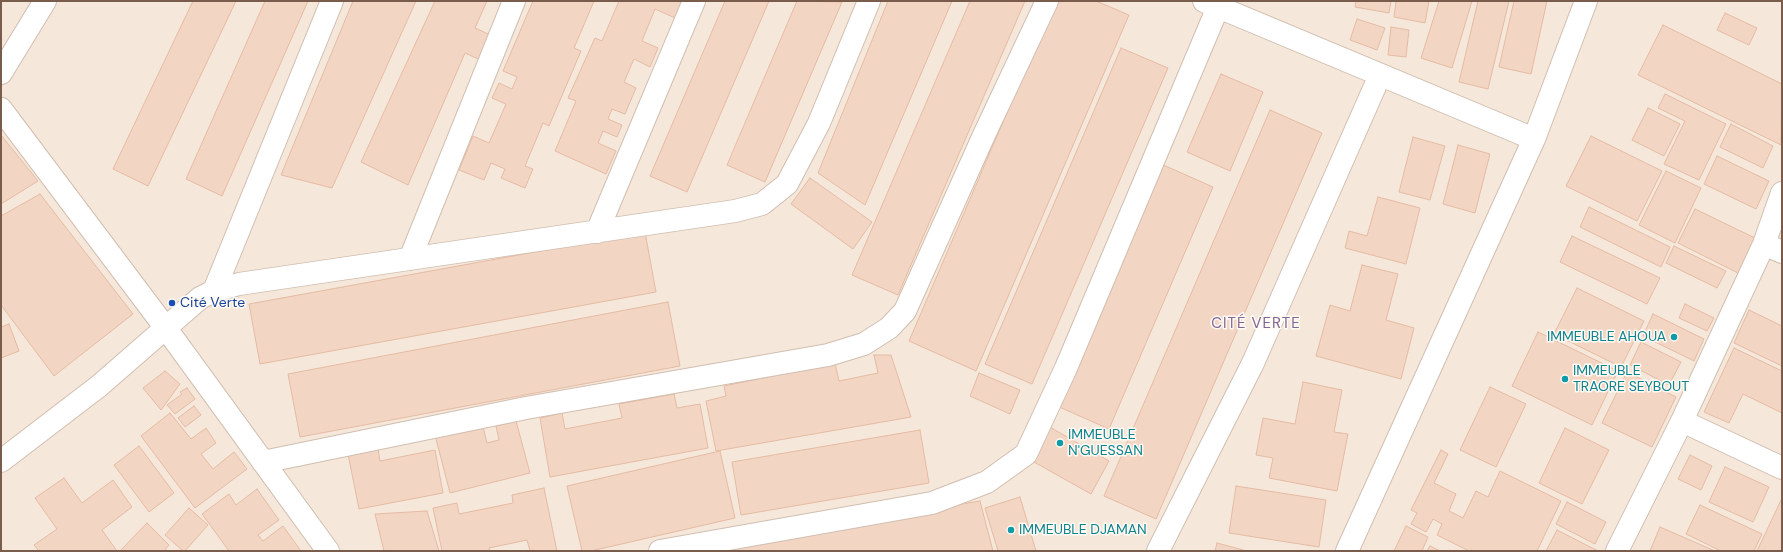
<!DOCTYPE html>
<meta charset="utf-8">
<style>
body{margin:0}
#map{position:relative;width:1783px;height:552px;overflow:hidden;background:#fdf6ec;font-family:"DM Sans",sans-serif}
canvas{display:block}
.frame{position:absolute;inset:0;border:2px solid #7a5c4d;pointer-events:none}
</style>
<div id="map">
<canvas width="1783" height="552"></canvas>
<div class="frame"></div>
</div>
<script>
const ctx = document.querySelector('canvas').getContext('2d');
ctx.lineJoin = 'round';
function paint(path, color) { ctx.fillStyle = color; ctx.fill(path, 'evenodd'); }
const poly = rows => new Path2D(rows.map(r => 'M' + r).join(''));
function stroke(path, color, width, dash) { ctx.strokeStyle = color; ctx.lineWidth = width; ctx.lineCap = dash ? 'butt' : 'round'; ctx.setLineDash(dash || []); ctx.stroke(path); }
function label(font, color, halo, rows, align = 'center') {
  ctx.font = font + ' "DM Sans",sans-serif'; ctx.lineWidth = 3; ctx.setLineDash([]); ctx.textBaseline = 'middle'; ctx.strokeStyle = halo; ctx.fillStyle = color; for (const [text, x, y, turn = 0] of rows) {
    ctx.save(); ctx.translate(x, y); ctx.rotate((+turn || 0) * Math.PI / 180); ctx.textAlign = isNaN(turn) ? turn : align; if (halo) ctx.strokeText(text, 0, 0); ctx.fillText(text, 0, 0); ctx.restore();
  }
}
paint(poly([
 [1,1,1782,1,1782,551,1,551]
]), '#f5e8da');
const building = poly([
 [193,1,236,1,148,186,113,169,193,1],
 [265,1,308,1,222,196,186,179,265,1],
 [353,1,416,1,332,188,281,175,353,1],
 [435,1,487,1,475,28,495,37,485,62,465,53,408,185,361,162,435,1],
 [533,1,594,1,574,48,581,51,549,126,543,123,525,166,533,169,525,188,501,178,505,169,491,163,484,180,459,170,473,136,489,143,506,104,492,98,499,83,512,89,517,77,503,71,533,1],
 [619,1,682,1,675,18,655,9,642,41,658,48,650,67,634,59,624,82,636,88,625,114,612,109,608,119,622,125,617,137,603,131,598,143,616,151,606,174,555,151,576,101,568,98,595,38,602,41,619,1],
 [725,1,769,1,687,192,650,176,725,1],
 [797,1,842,2,765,182,727,165,797,1],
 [888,1,952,1,865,205,818,173,888,1],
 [970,1,1025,1,898,295,852,275,970,1],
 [1055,1,1096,1,1129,15,976,371,909,341,1055,1],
 [1356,1,1391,1,1389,13,1355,7,1356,1],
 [1396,1,1429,1,1425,23,1394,17,1396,1],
 [1439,1,1472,1,1452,68,1421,58,1439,1],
 [1478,1,1509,1,1488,89,1459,82,1478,1],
 [1514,1,1547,1,1531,74,1499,67,1514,1],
 [1725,13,1757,28,1749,45,1717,30,1725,13],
 [1357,19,1385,28,1377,50,1350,40,1357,19],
 [1663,25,1782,84,1781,145,1638,75,1663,25],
 [1391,27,1409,30,1406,57,1388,55,1391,27],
 [1121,48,1168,68,1032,384,985,364,1121,48],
 [1221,74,1263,92,1230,171,1187,152,1221,74],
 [1665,94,1726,124,1699,180,1664,164,1685,121,1658,108,1665,94],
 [1648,108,1680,124,1664,156,1632,140,1648,108],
 [1270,110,1322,133,1156,519,1104,496,1270,110],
 [1731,124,1773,146,1763,168,1720,147,1731,124],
 [1,135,38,181,1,204,1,135],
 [1591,136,1662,171,1637,221,1566,186,1591,136],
 [1413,137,1445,146,1430,200,1399,192,1413,137],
 [1458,145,1490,154,1475,213,1443,204,1458,145],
 [1717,156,1769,181,1756,209,1704,184,1717,156],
 [1161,164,1213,187,1109,429,1057,406,1161,164],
 [1666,171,1701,188,1675,243,1639,225,1666,171],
 [810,178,872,222,853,249,791,204,810,178],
 [40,194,133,314,54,376,1,305,1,216,40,194],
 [1378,197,1420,208,1406,264,1345,248,1349,231,1367,236,1378,197],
 [1589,207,1670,247,1661,267,1580,227,1589,207],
 [1695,209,1757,239,1740,274,1678,243,1695,209],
 [645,232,656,292,260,364,249,304,645,232],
 [1572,236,1660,278,1647,304,1560,262,1572,236],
 [1674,246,1726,271,1717,288,1666,263,1674,246],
 [1362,265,1398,274,1386,320,1414,328,1401,379,1316,356,1330,305,1350,311,1362,265],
 [1577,288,1644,321,1621,367,1554,334,1577,288],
 [668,302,680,366,300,437,288,374,668,302],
 [1685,304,1714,318,1707,331,1679,318,1685,304],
 [1749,310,1782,326,1782,366,1734,343,1749,310],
 [1653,314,1704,339,1694,361,1643,336,1653,314],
 [9,324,19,351,1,358,1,327,9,324],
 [1538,332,1618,371,1592,425,1512,386,1538,332],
 [1641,342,1681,362,1669,385,1630,365,1641,342],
 [1734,348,1782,371,1782,413,1743,394,1729,423,1704,412,1734,348],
 [874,355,891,355,911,417,716,451,706,401,726,396,724,386,835,363,839,381,878,373,874,355],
 [165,371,180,384,161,410,143,388,165,371],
 [1627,372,1676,397,1652,447,1602,423,1627,372],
 [979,373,1020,390,1010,414,970,396,979,373],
 [1303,382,1342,390,1334,432,1348,434,1337,491,1269,478,1273,458,1256,455,1263,418,1295,424,1303,382],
 [1490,387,1526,404,1496,467,1460,450,1490,387],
 [187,388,195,399,175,414,167,405,182,394,180,392,187,388],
 [674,394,677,408,700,404,708,448,550,477,540,418,562,413,565,429,622,418,619,404,674,394],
 [194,406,201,415,185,427,178,418,194,406],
 [170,413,191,439,206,428,216,443,201,454,213,469,234,452,247,469,195,508,141,436,170,413],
 [516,421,530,473,450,493,435,435,482,423,487,443,499,440,496,426,516,421],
 [1048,426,1109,461,1091,494,1034,462,1048,426],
 [1565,428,1609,450,1582,504,1539,483,1565,428],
 [920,430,929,483,741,515,732,462,920,430],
 [377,443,380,461,435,450,443,493,359,509,347,449,377,443],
 [139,446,174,493,149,512,114,465,139,446],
 [1441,450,1448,454,1434,483,1456,494,1449,511,1463,518,1476,491,1488,497,1500,471,1561,501,1537,551,1469,551,1437,535,1442,524,1433,519,1426,532,1411,524,1417,513,1411,510,1441,450],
 [720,451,735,518,591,551,582,551,567,486,720,451],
 [1690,455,1712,466,1701,490,1678,479,1690,455],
 [1725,467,1769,487,1753,522,1709,502,1725,467],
 [64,478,82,503,113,480,132,507,102,530,117,551,39,551,34,545,57,529,35,498,64,478],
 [1236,486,1326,500,1319,547,1229,533,1236,486],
 [544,488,557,551,530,551,527,540,489,548,490,551,442,551,433,508,457,503,459,514,513,503,512,495,544,488],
 [257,489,279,520,258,535,263,541,283,526,301,551,229,551,202,514,229,494,236,505,257,489],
 [1020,497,1036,551,998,551,985,508,1020,497],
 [1782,498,1782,551,1757,551,1782,498],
 [980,501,993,551,689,551,980,501],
 [1567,502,1606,522,1595,544,1556,524,1567,502],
 [1700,505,1762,534,1754,551,1721,551,1686,534,1700,505],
 [189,508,208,525,185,551,183,551,165,535,189,508],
 [427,511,439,551,384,551,375,514,427,511],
 [147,523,169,545,164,551,120,551,147,523],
 [1406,526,1428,537,1422,551,1394,551,1406,526],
 [1660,527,1715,551,1650,551,1660,527],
 [1557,530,1598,551,1546,551,1557,530],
 [1217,543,1247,551,1215,551,1217,543],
 [1430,546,1440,551,1427,551,1430,546]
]);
paint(building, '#f3d5c3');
stroke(building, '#e6bba3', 1);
const minor = poly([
 [1204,1,1534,139],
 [1,73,45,1],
 [1,109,165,327,328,551],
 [597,232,694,1],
 [1764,244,1782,252],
 [410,259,514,1],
 [214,291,332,1],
 [1682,421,1782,468],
 [1,461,99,386,200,298,214,291,239,284,735,211,762,204,787,184,819,123,869,1],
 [263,462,526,408,828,355,864,344,889,328,905,311,984,135,1047,1],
 [660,551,932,503,987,482,1026,454,1066,368,1218,7],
 [1158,551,1253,363,1380,75],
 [1347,551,1534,139,1586,1],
 [1617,551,1682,421,1764,244,1782,193]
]);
stroke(minor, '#d1beb0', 24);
stroke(minor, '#fff', 22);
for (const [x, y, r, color] of [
 [172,303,4,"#1a4fb4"],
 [1674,337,4,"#0f9aa8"],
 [1565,379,4,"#0f9aa8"],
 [1060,443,4,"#0f9aa8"],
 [1011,530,4,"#0f9aa8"]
]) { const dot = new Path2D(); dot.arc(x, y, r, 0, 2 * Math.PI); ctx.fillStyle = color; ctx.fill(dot); stroke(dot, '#fffaf3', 1.5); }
label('14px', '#164399', '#fffaf3', [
 ["Cité Verte",180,303]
], 'left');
label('14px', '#0d838f', '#fffaf3', [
 ["IMMEUBLE AHOUA",1666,337,"right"],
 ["IMMEUBLE",1573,371],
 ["TRAORE SEYBOUT",1573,387],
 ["IMMEUBLE",1068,435],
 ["N'GUESSAN",1068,451],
 ["IMMEUBLE DJAMAN",1019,530]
], 'left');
ctx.letterSpacing = '1px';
label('15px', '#846695', '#fffaf3', [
 ["CITÉ VERTE",1256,324]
]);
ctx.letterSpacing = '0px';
</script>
